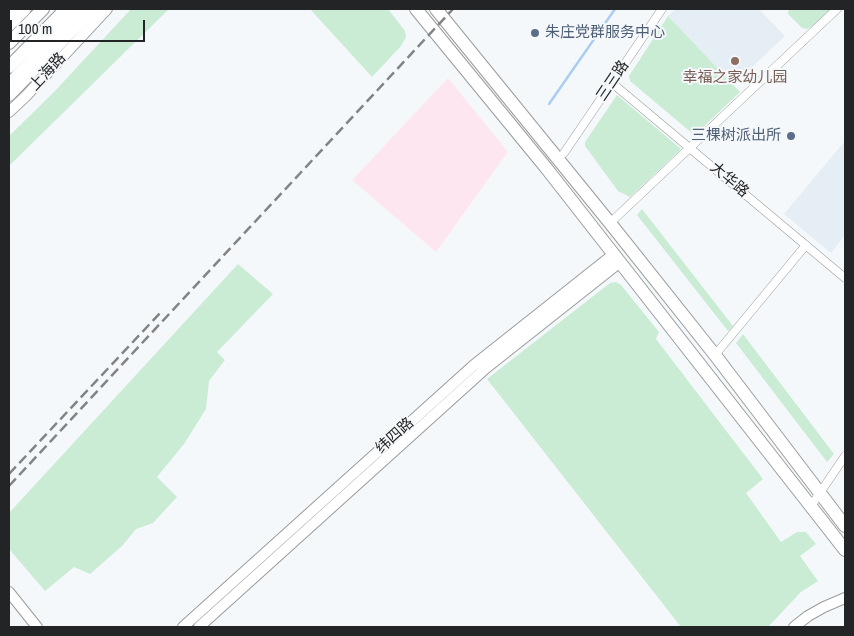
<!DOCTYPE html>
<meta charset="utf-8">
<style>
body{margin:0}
#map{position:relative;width:854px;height:636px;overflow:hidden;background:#f5f8fa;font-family:"Archivo Narrow",sans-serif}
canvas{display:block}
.frame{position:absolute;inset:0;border:10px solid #232425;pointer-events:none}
.scale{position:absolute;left:10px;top:20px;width:135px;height:22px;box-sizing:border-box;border:2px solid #232425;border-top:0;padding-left:6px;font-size:15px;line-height:18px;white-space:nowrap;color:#232425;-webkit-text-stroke:4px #f5f8fa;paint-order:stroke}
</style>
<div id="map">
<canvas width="854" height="636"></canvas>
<div class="frame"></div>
<div class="scale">100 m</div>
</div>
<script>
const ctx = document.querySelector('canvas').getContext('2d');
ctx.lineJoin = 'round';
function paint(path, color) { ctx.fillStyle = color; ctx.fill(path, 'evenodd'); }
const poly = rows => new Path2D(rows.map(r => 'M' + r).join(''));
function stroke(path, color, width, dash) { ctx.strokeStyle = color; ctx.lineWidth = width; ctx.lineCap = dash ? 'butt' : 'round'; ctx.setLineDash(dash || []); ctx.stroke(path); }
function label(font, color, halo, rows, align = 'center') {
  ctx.font = font + ' "Archivo Narrow","Noto Sans SC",sans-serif'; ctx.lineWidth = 4; ctx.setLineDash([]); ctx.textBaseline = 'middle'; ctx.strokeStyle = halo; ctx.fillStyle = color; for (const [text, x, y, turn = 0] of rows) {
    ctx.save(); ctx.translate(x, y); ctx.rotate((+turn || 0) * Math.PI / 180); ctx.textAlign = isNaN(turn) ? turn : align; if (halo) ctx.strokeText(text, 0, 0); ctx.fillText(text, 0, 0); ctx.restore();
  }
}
paint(poly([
 [676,9,759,9,785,36,733,85,668,16],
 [845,141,845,235,831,253,784,214]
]), '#e5eef5');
paint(poly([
 [448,78,508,152,436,252,352,180]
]), '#fee6f1');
paint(poly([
 [131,9,169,9,9,166,9,136,54,92],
 [310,9,388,9,405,31,406,37,401,46,372,77],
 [790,9,832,9,814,25,807,29,802,28,788,14,788,11],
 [668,16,740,92,697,133,693,134,630,81,629,76],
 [617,95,681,149,630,197,618,191,585,146,585,142],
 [642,209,733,326,728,331,637,215],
 [238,264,273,294,217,352,225,360,209,381,206,409,184,444,157,477,177,497,153,523,136,529,122,546,90,574,74,567,45,591,9,549,9,513],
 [616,282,621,285,659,332,656,339,763,479,746,493,781,542,797,532,806,532,816,544,800,556,818,581,801,592,768,627,681,627,487,379,610,283],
 [743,334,834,454,827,462,736,343]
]), '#caecd4');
stroke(poly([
 [549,104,615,9]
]), '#accdf3', 2.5);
const minor = poly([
 [612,83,845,278],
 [564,153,662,9],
 [610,223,837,9],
 [715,355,806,245],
 [811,506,845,456]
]);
const tertiary = poly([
 [9,112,26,96,107,9],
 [9,592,37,627],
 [183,627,474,365,614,254],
 [199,627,486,368,620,262],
 [794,627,808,616,824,607,845,598]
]);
const secondary = poly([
 [9,16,16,9],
 [9,84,79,9]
]);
const trunk = poly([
 [416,9,547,169,845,550],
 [436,9,610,223,715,355,845,526],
 [9,25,25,9],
 [9,43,43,9],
 [9,67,66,9],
 [9,95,93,9]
]);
stroke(minor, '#9a9c9d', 9);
stroke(tertiary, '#9a9c9d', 12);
stroke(secondary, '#9a9c9d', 13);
stroke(trunk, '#9a9c9d', 14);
stroke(minor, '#fff', 8);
stroke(tertiary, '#fff', 10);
stroke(secondary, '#fff', 11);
stroke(trunk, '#fff', 12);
stroke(poly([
 [9,474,161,312],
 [9,486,453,9]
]), '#818385', 2.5, [10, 5]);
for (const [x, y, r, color] of [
 [535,33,5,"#5c6f8a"],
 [735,61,5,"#8d6e63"],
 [791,136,5,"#5c6f8a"]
]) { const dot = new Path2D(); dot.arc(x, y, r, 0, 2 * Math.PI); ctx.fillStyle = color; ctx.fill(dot); stroke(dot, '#f5f8fa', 2); }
label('15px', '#4e5e75', '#f5f8fa', [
 ["朱庄党群服务中心",545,33],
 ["三棵树派出所",781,136,"right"]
], 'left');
label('15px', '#232425', '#f5f8fa', [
 ["上海路",48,72,-47],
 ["三三路",613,81,-56],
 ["大华路",729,180,40],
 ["纬四路",395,436,-42]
]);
label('15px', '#785e54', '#f5f8fa', [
 ["幸福之家幼儿园",735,78]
]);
</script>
